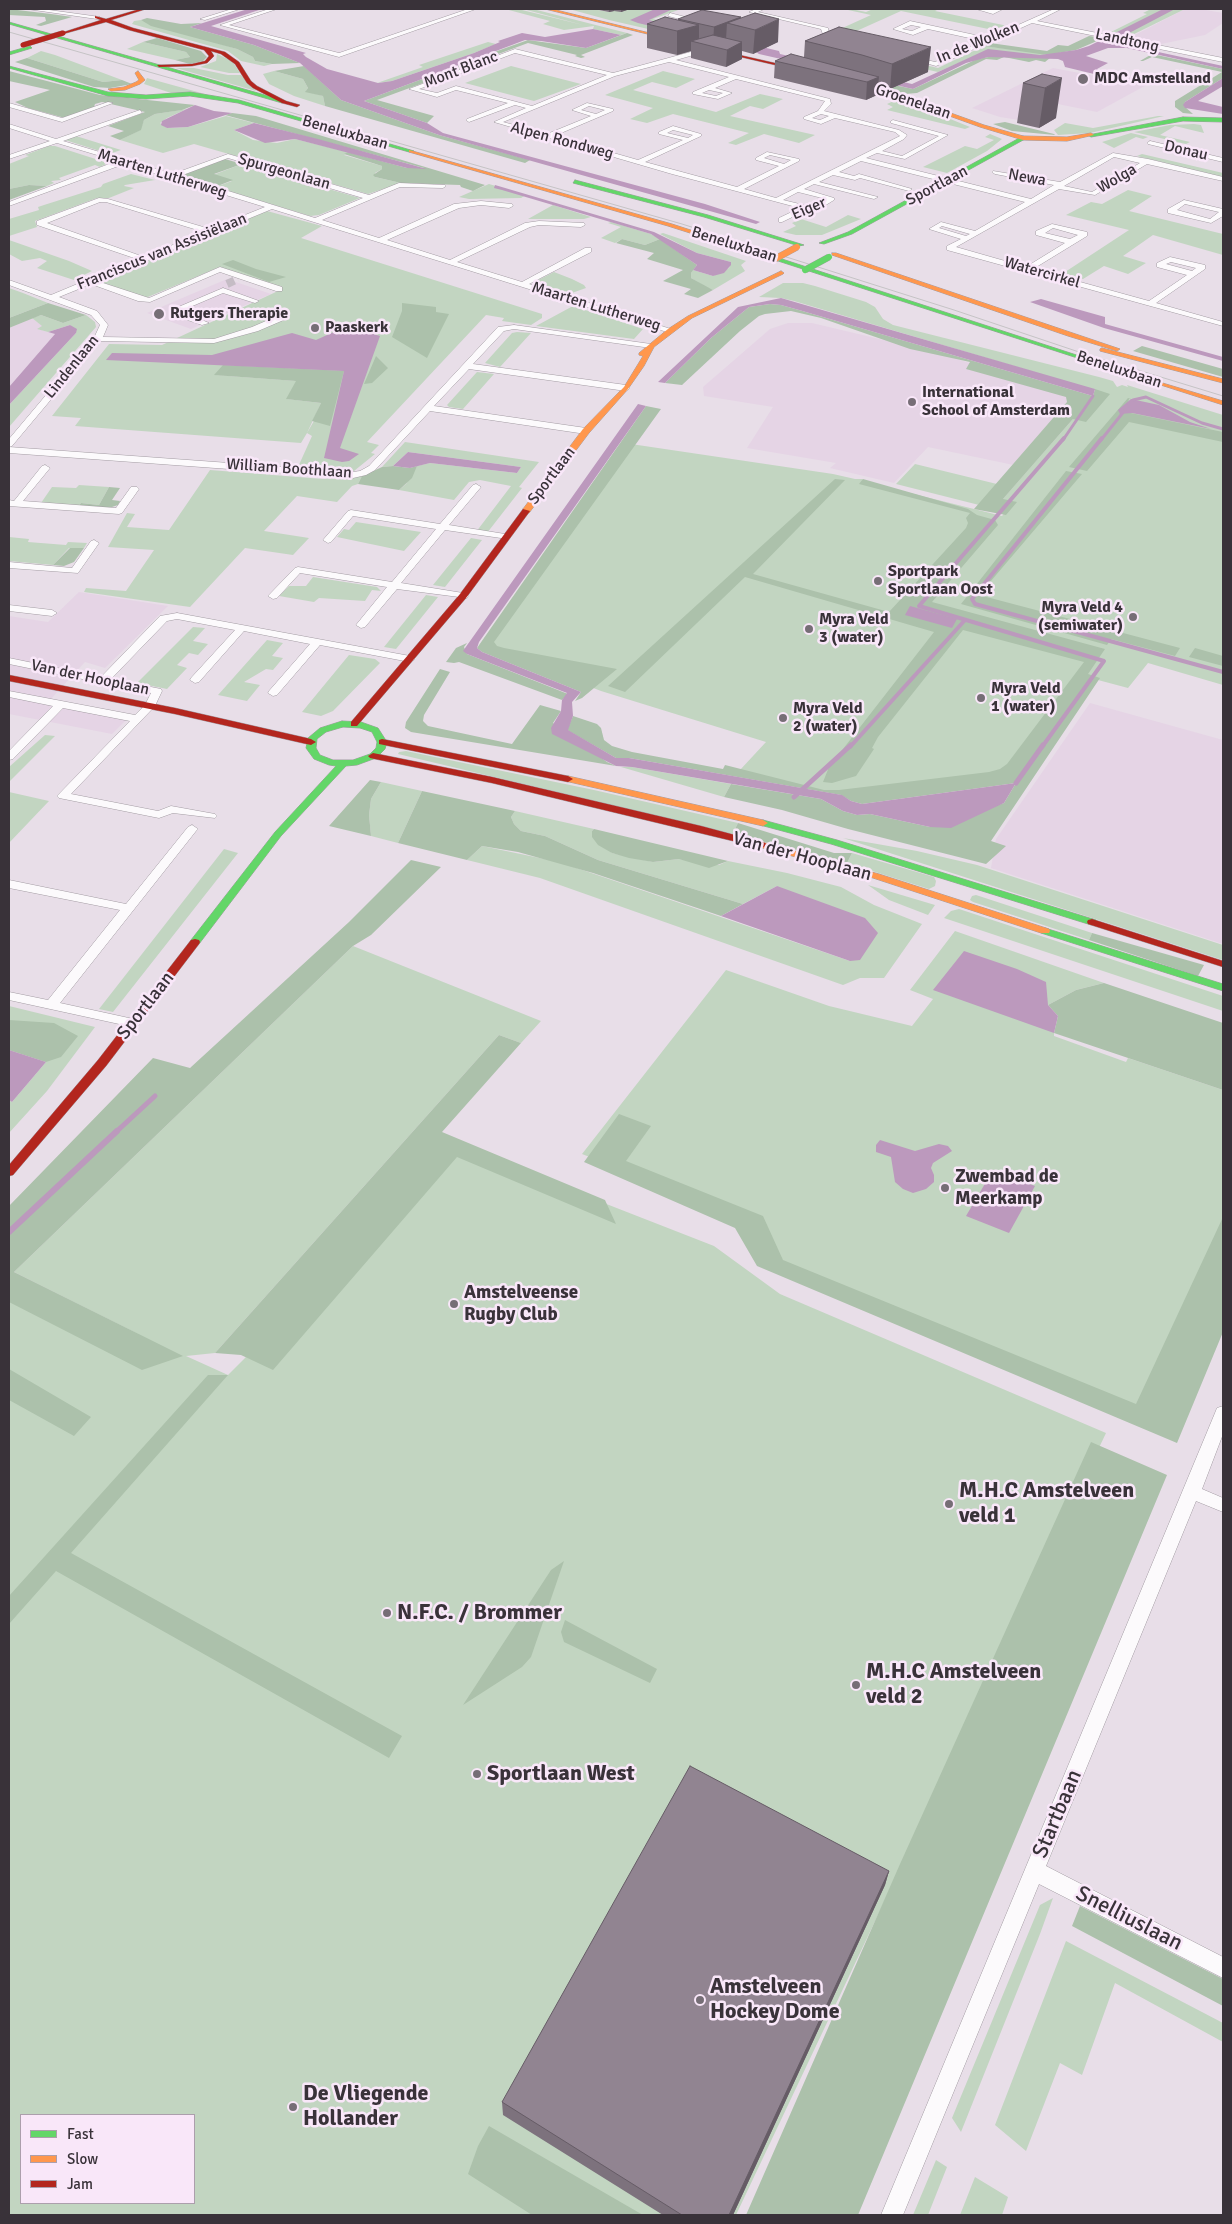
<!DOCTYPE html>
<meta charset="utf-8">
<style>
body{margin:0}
#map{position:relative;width:1232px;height:2224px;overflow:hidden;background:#e8dee8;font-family:Signika,sans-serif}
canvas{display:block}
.frame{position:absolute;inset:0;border:10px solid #393239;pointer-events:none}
.legend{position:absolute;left:20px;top:2114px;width:175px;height:90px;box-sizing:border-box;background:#f9e7f9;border:1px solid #ac9fac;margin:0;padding:6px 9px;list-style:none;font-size:15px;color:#393239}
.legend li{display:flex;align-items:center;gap:10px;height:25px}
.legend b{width:25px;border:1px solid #ac9fac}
</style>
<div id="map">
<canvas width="1232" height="2224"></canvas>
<div class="frame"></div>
<ul class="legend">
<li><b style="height:6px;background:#63d668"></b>Fast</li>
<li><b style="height:6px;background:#ff974d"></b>Slow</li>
<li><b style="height:6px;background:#b3261e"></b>Jam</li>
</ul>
</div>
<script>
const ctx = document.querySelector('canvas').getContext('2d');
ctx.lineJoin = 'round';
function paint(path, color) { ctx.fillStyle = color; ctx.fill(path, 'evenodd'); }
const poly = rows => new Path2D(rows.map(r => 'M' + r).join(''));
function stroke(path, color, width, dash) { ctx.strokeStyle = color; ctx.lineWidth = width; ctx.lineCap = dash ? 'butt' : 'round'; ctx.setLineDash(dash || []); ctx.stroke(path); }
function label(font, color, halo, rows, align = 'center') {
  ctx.font = font + ' Signika,sans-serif'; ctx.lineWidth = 5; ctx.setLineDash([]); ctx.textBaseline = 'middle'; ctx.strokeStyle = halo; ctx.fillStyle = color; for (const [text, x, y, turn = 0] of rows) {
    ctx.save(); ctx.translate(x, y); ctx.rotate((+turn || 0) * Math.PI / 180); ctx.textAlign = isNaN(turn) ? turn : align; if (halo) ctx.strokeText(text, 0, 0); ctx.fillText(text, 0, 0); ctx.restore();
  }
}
paint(poly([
 [1185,9,1200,9,1223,13,1223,23,1205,35,1161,44,1129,38],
 [1053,68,1106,78,1114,73,1152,82,1097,112,1053,103,1019,120,1000,117,972,108],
 [227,279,271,294,191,329,147,313],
 [32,318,43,326,38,329,55,334,9,387,9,328],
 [788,323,812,323,934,352,1082,398,1023,467,928,447,894,483,830,468,836,463,747,448,773,407,704,396,703,387,770,329],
 [79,592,168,606,105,668,85,662,48,702,126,720,112,734,9,714,9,616,48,622],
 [1090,703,1223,740,1223,944,991,868,996,839]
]), '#e5d4e5');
paint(poly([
 [505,9,518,9,583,25,523,9,533,9,627,33,621,35,593,29,594,26,564,30,543,24,550,21],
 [569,9,593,9,609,12,620,9,681,9,653,19,731,38,718,45,609,20],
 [851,9,866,12,873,9,939,9,935,11,1008,26,998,31,901,11,841,38,827,35,871,15,848,10],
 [1151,9,1185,9,1126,38,1107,34,1147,14,1143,13],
 [141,20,237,49,253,57,255,61,272,64,264,66,241,61,228,51,132,24,134,21],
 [143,42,186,52,190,57,175,60,127,49],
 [488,42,496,44,474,53,392,81,377,83,423,67,419,65],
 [984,46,1043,53,1044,55,1023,55,988,50,938,72,901,64,907,61,938,68],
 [41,51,55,55,122,80,103,82,27,58],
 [217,54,232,61,240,73,229,73,200,67,216,61],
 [511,66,581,84,534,101,465,83],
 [176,68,194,68,228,75,241,75,256,91],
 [274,71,303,79,308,88,306,91,323,96,325,106,294,96,269,84,263,74],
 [663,71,695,79,676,88,652,82,633,90,716,112,760,94,783,99,763,109,750,106,730,116,815,135,799,143,764,134,736,145,728,143,749,133,673,114,647,123,630,119,653,108,605,95],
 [147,78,205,94,171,93,144,84],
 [898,99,918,106,970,127,965,129,887,110,893,107,887,104],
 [187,109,167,118,160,123,167,128,188,127,226,116,254,123,234,130,253,140,277,143,295,139,348,152,344,155,382,166,382,169,375,173,375,177,401,183,368,194,194,144,163,153,120,140,140,130,144,120,155,114],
 [1158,116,1164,116,1090,133,1058,135,1054,130,1065,123,1093,128],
 [1194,124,1201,125,1204,133,1175,126,1160,135,1190,142,1186,144,1134,132,1170,125],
 [1131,133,1148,137,1143,139,1136,137,1114,148,1102,142],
 [990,134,1002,139,987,151,947,173,923,167,965,146,977,149,994,140,985,137],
 [76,136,121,150,112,153,106,153,65,140],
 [49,146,55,146,108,163,100,167,95,165,59,178,61,180,51,181,54,183,47,186,29,185,9,189,9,164,29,156,25,155],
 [1142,154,1223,173,1223,177,1137,156],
 [242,164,360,198,319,215,310,216,215,187,232,181,213,175],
 [131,174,155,180,125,185,124,186,134,188,109,198,97,198,35,221,37,227,9,236,9,219,39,210,38,207,44,205,101,187,103,184],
 [489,184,526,195,521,198,469,199,459,197],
 [1128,190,1152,196,1129,211,1223,234,1223,255,1153,235,1123,256,1146,263,1128,274,1104,266,1083,279,1062,274,1129,230,1066,215,1091,202,1102,204],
 [553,205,591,217,584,219,528,219],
 [267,211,322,226,301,238,542,314,542,318,531,325,502,321,504,318,486,315,367,442,379,445,371,453,375,454,354,471,298,467,312,436,307,433,301,443,75,426,81,418,52,416,109,344,162,345,278,291,220,267,143,299,96,282],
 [215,375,329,380,322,407,307,433,321,403,287,399,297,381],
 [848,215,861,219,822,235,796,235,783,232,796,226,792,223,801,219,826,227],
 [611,222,651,234,660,239,645,245,622,239,615,243,601,238,621,227,608,223],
 [663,233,746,261,741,265,745,271,713,290,706,287,691,278,691,273,693,270,713,276,729,268,731,262,697,253,660,234],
 [9,240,69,261,92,271,74,280,37,268,47,261,40,258,22,261,9,254],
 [554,272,572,279,584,285,586,288,569,294,537,284,538,280],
 [783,283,803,283,815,286,866,302,875,307,883,319,893,325,1099,377,1113,381,1117,387,1122,385,1128,387,1127,385,1223,415,1223,685,1148,663,1128,688,1083,676,1010,780,859,797,811,789,740,770,766,742,601,691,487,646,631,444,833,474,855,479,863,479,862,481,1002,516,1014,502,1002,500,1073,419,1105,393,794,301,781,298,759,297],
 [9,288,23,293,48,303,9,318],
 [573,306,643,329,634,339,536,326],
 [41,315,63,323,86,315,95,322,96,327,9,427,9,405,76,333,70,325,48,332,37,329,42,326,32,318],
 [517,332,531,333,500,367,485,363,512,333],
 [477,372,494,374,463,409,449,407,447,405],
 [405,442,539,462,519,487,522,488,487,533,476,532,511,486,480,480,469,482,454,500,399,490,406,484,417,466,430,463,517,473,521,467,408,452,393,466,382,467],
 [915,464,1001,485,983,506,896,484],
 [210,470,323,479,362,476,358,484,352,486,337,502,297,496,264,531,309,538,293,555,245,548,190,607,84,592,86,588,126,591,154,550,108,547,127,513,135,514,127,527,169,530],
 [79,485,109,487,99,505,81,503,78,507,41,503,52,487,76,488],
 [356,522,421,532,404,551,337,537,344,529,349,530],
 [9,537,29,539,28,542,66,545,68,542,87,543,84,548,69,548,53,565,9,561],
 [471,538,482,540,445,587,433,585],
 [313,577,377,587,381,591,372,590,365,601,319,598,314,602,279,596,289,586,306,586],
 [426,595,438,597,396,649,384,647],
 [193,627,205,628,193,641,208,644,198,655,189,653,177,665,187,668,167,689,137,683],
 [267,640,283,643,272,656,283,658,273,670,266,669,244,682,260,685,247,701,218,695],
 [349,655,375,659,380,663,333,711,321,716,302,712],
 [45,735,55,736,9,782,9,767],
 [406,751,594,790,725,820,738,823,735,829,737,835,398,754,399,752],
 [621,767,632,767,731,784,724,797],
 [381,782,422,791,398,843,371,836,369,815,371,799],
 [9,792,49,801,9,843],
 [515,811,594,829,592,831,612,853,653,862,679,859,719,865,728,861,787,873,841,887,874,905,922,924,884,978,860,978,843,985,540,878,467,860,482,846,559,862,850,961,777,886,743,904,598,860,545,836,521,831,514,824,511,817],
 [843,838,917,851,977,865,1223,945,1223,960],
 [224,849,238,853,113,1012,99,1009],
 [852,853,934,877,936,881,935,886,929,889,847,863],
 [868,885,935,905,928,915,889,900],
 [976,895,1092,933,1089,940,973,902,970,900,972,896],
 [959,909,1223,996,1223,1011,944,918,951,911],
 [955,931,1104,983,1076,990,1048,1005,1017,969,1054,1033,1054,1036,1126,1062,1128,1058,1223,1090,1223,1241,1141,1414,781,1263,753,1221,582,1154,726,970,829,1006,912,1026,933,999,910,990],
 [353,946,541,1021,521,1043,499,1035,215,1353,186,1356,228,1375,246,1357,251,1359,445,1141,714,1246,780,1294,1106,1433,736,2215,9,2215,9,1276,138,1334,14,1272],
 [21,2115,194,2115,194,2203,21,2203],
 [9,1006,95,1027,47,1091,9,1133,9,1100,12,1102,46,1062,9,1050],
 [1053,1898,1040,1934,961,2132,952,2118,1040,1905],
 [1066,1941,1223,2023,1223,2042,1115,1983,1082,2075,1060,2063,1026,2151,995,2125],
 [936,2160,947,2167,928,2215,913,2215],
 [975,2177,1008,2197,1002,2215,960,2215]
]), '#c2d5c1');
paint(poly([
 [9,9,51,14,72,17,41,26,36,25,46,21,45,17,9,15],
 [147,18,181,24,202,23,190,27,254,45,300,63,272,64,255,61,253,57,237,49,151,26,141,20],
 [627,33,633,35,581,55,585,57,581,58,575,56,577,55,528,43,493,56,486,55,528,40,586,48],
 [1089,36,1104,38,1076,50,1047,55,984,46,990,43,1047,51,1058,45,1068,46],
 [157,38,201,51,207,57,203,61,190,64,175,60,190,57,186,52,143,42],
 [1152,54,1223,69,1223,78,1185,102,1184,106,1193,114,1183,113,1175,107,1175,101,1222,72,1152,57,1143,61,1140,61],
 [483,56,491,58,377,100,434,116,427,123,364,101],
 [994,56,1050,58,1045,62,1036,60,1029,62,1004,57,997,60,986,59,917,93,905,94,870,83,875,81,913,89,977,59],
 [27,58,103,82,122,80,132,84,110,88,94,87,15,62],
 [304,66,341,100,439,135,530,160,525,163,325,106,323,96,305,92,308,88,303,79,274,71],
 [9,71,100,95,195,105,182,110,155,114,144,120,141,130,120,140,110,136,124,131,108,126,145,112,102,102,95,104,94,107,65,118,28,108,15,102,50,90,9,81],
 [232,113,256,116,485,185,473,191,461,187,460,185,401,183,375,177,373,175,382,169,382,166,344,154,348,152,407,168,424,168,225,115],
 [1005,122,1054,134,1055,135,1012,131,993,124],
 [225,159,242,164,214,174,233,180,215,187,180,176],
 [29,185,47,186,9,200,9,189],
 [622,239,645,245,660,239,697,265,691,273,691,278,713,290,698,298,684,294,691,289,663,281,683,270,647,259,654,253,616,243],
 [233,260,256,269,286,277,269,282,222,264],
 [48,303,86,315,63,323,41,315,9,328,9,318],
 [402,303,436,307,436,312,449,314,427,358,392,337,402,311],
 [770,304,781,305,799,310,1093,396,1095,389,1110,394,1086,422,1073,419,1003,499,1017,502,1006,515,974,509,1067,402,1066,397,966,369,970,362,910,349,821,318,791,311,765,314,759,316,740,331,682,385,665,383,711,338,749,307],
 [1142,346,1223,369,1223,377,1133,351],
 [376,356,388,368,372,383,364,384],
 [223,365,344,371,330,426,312,421,321,403,286,399,296,381,214,375],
 [1128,398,1131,399,1129,399,1126,412,1223,432,1223,442,1129,422,1087,471,1069,467],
 [646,406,661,409,494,642,497,646,504,648,617,669,582,698,575,701,581,692,482,652,477,648],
 [393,466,410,468,417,466,412,478,399,490,358,484,362,476,382,467],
 [1066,471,1082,474,979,595,1180,648,1175,656,1111,639,1107,645,961,604],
 [835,479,845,480,753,574,889,612,966,528,968,523,966,518,970,513,859,484,863,479,968,509,977,515,995,520,998,525,932,602,1105,649,1088,674,1100,678,991,841,1006,846,986,864,848,829,782,810,724,797,731,784,821,799,843,811,857,815,870,814,930,827,1004,803,1016,783,862,804,851,801,841,795,629,758,616,758,567,730,573,716,597,724,601,728,604,740,612,746,632,752,723,769,725,765,824,790,839,790,989,772,1000,769,1007,764,1084,662,963,630,878,737,872,748,874,749,856,776,832,783,823,782,829,767,934,632,745,577,625,692,608,686],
 [109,487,120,488,112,500,120,501,118,505,106,509,78,507,81,503,99,505],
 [70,548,84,548,74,562,64,566,53,565],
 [467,643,464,647,467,654,568,694,562,700,459,662,454,663,446,662,456,648],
 [1195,648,1223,656,1223,666,1189,657],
 [440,669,450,672,424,715,423,721,428,726,512,744,540,705,561,711,553,723,607,762,616,766,411,732,405,728,406,722],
 [370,780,381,782,371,799,369,815,371,836,329,826],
 [422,791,515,811,511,817,514,824,521,831,545,836,598,860,743,904,721,916,593,873,518,852,482,846,467,860,398,843],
 [738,823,834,853,852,853,847,863,737,835,735,829],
 [594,829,728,861,709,868,679,859,653,862,629,858,612,853,598,845,592,837,592,831],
 [411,860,441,867,371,935,353,946,14,1272,183,1356,142,1370,9,1302,9,1206,153,1058,190,1068,349,922],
 [1092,933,1204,965,1198,976,1089,940],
 [1104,983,1223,1023,1223,1090,1054,1033,1058,1016,1048,1005,1076,990],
 [9,1020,54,1023,78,1036,61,1057,46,1062,9,1050],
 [499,1035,521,1043,442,1132,605,1200,616,1224,457,1157,273,1370,241,1355,215,1353],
 [619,1114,651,1126,626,1161,763,1216,783,1260,1136,1404,1223,1217,1223,1332,1177,1443,757,1266,735,1228,584,1162],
 [9,1369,91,1417,74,1436,9,1400],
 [208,1375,228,1375,71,1553,402,1736,389,1758,56,1571,9,1624,9,1596],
 [1091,1442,1167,1475,858,2215,746,2215,900,1864],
 [564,1561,531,1657,522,1667,463,1705,551,1570],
 [565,1620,657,1669,650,1683,564,1642,561,1632],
 [1080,1906,1223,1979,1223,2006,1072,1926],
 [489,2126,643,2215,532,2215,468,2174,478,2146]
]), '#acc1ab');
paint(poly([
 [248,9,262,9,211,26,306,53,303,54,306,57,327,69,378,83,392,81,474,53,500,42,498,41,522,33,545,37,593,29,621,35,586,48,541,41,525,40,364,101,427,123,443,133,705,204,760,222,756,224,439,135,341,100,300,63,254,45,190,27],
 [655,9,679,9,673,9,649,20,700,35,704,39,638,23,630,20],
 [1163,9,1175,9,1112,42,1223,66,1223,69,1127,48,1108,48,1086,56,1108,63,1097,69,1099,71,1094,74,1065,67,1063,61,1058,59,988,57,966,63,913,89,759,54,741,42,779,51,780,54,912,84,988,49,1040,55,1076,50,1089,46],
 [1223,78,1223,86,1198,101,1223,107,1223,114,1185,108,1183,105,1185,102],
 [195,105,214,111,232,113,188,127,167,128,161,125,162,121],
 [254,123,318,139,427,169,407,168,295,139,265,143,234,130],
 [495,185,654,232,697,253,731,262,731,265,724,273,713,276,693,270,697,265,651,234,502,190,494,188],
 [781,298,1095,389,1093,396,799,310,781,305,770,304,749,307,711,338,665,383,658,382,738,307],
 [1041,299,1105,317,1105,324,1223,357,1223,361,1104,328,1030,302],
 [70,325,77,329,76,333,9,405,9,387,55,334,48,332],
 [347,326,380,336,340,448,359,454,349,461,342,462,324,458,344,371,106,360,112,353,212,355,292,333,316,340],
 [1131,399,1159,405,1190,422,1211,429,1132,413,1120,414,1118,410],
 [638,404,646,406,479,642,477,648,482,652,581,692,572,702,573,716,568,730,616,758,629,758,842,795,851,801,862,804,1016,783,1004,803,951,828,930,827,870,814,857,815,843,811,821,799,632,767,616,766,552,734,551,728,561,711,562,700,567,693,467,654,463,651],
 [408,452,521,467,517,473,430,463,410,468,393,466],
 [910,606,957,619,952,628,905,615],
 [777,886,865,918,878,933,860,960,850,961,721,916],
 [964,951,1017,969,1046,982,1048,1005,1058,1016,1054,1033,933,990],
 [9,1050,46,1062,12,1102,9,1100],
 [880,1140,915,1151,939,1144,948,1146,952,1151,933,1163,931,1168,934,1175,934,1182,926,1189,913,1193,903,1189,895,1182,891,1157,876,1152,876,1145],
 [993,1170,1035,1186,1009,1233,966,1216]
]), '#bc99bd');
stroke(poly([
 [1063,440,1093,396],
 [1101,440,1133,400,1146,397,1202,423,1223,429]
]), '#bc99bd', 3);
stroke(poly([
 [1102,438,972,599,975,604,1223,672],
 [850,747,965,620],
 [1042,747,1104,661,919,606,1064,438]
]), '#bc99bd', 4);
stroke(poly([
 [1016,783,1043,745],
 [794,797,851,745],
 [116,1132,155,1096]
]), '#bc99bd', 5);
stroke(poly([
 [9,1232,117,1131]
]), '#bc99bd', 6);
stroke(poly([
 [227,284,238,279]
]), '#c5bcc5', 8, [8, 4]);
const street = poly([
 [27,9,42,9,100,17,97,19,27,9],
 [232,9,240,9,205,20,200,19,232,9],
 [269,9,277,9,229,25,339,53,468,9,476,9,339,57,220,25,269,9],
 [756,9,764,9,758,12,828,28,830,38,842,42,839,44,825,40,821,29,749,12,756,9],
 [976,9,992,10,1003,9,993,14,976,9],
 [1054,9,1061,9,1037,21,1223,58,1223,62,1032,23,936,66,908,58,911,56,935,62,983,41,928,29,913,35,893,29,910,21,989,38,1054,9],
 [911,25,921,27,912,31,902,29,911,25],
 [670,13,701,21,702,22,699,24,668,16,670,13],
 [709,47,711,50,676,60,830,99,831,104,824,111,899,130,907,135,904,139,882,151,902,156,939,136,891,123,891,121,893,120,948,135,905,159,877,153,866,158,1031,199,1054,185,995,174,992,172,993,171,1060,182,1113,153,1148,159,1223,177,1223,181,1147,164,1095,195,1059,189,956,247,1026,267,1065,243,1036,235,1036,231,1052,224,1087,232,1087,236,1033,269,1149,301,1187,275,1157,267,1157,263,1170,257,1205,265,1205,269,1156,303,1223,322,1223,326,947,250,947,246,961,239,929,229,941,222,975,231,1025,202,861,161,839,172,854,176,859,174,912,189,909,191,860,178,855,180,833,175,819,182,878,197,874,199,814,184,804,189,834,198,834,200,816,211,807,210,782,222,779,222,779,218,800,208,672,174,494,122,526,108,515,105,469,122,466,120,467,119,508,103,456,90,437,97,409,89,515,49,613,73,709,47],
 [515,53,607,75,532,106,456,86,437,93,419,89,515,53],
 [669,62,729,77,693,92,693,94,718,99,732,93,715,88,736,79,825,101,818,111,804,117,804,119,821,124,835,118,895,132,900,136,776,198,744,189,799,161,799,159,767,152,756,158,756,160,779,166,737,187,645,162,701,136,701,134,673,126,659,132,659,134,683,140,638,160,554,136,613,111,613,109,587,103,572,110,591,116,547,134,503,122,615,76,669,62],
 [709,90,723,93,716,96,702,93,709,90],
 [589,106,605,110,596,114,581,110,589,106],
 [821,114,829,116,820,120,812,118,821,114],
 [673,130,693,135,688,138,667,133,673,130],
 [770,155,791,160,784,164,764,158,770,155],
 [1114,157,1140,163,1092,192,1064,186,1114,157],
 [798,192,826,199,812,207,783,200,798,192],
 [942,226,970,234,966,236,939,228,942,226],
 [1053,228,1078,235,1070,239,1045,233,1053,228],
 [1171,262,1196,268,1192,271,1166,264,1171,262],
 [108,102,113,103,62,122,9,107,9,103,62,118,108,102],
 [140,110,142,113,63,141,173,174,228,154,369,195,399,183,445,185,446,186,443,188,400,187,322,220,379,238,454,204,481,201,512,204,513,206,509,208,481,205,459,208,387,240,450,260,525,223,539,221,584,223,585,225,581,227,539,225,530,227,457,262,522,282,585,248,591,248,591,252,529,284,674,330,667,332,272,209,97,281,149,298,220,267,282,287,282,291,276,291,220,272,150,302,138,301,91,284,59,297,97,311,108,325,103,337,214,339,252,327,280,315,286,315,286,319,258,331,214,343,100,341,12,446,9,447,9,439,94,338,100,325,91,315,9,285,9,280,51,295,137,259,37,225,37,221,99,198,108,199,210,229,265,207,124,164,9,206,9,202,117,161,57,143,9,159,9,155,50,141,9,128,9,124,56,139,140,110],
 [228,158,363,198,315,218,180,176,228,158],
 [100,202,106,202,204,232,144,257,47,223,100,202],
 [1150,141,1223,158,1223,162,1148,144,1147,143,1150,141],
 [1184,200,1223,209,1223,216,1211,223,1168,213,1168,209,1184,200],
 [1185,204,1219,212,1210,219,1177,210,1185,204],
 [223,288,259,301,255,303,223,293,176,313,169,311,223,288],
 [179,313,185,313,209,323,202,325,179,317,179,313],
 [514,325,651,344,655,346,651,348,514,329,504,331,473,364,626,385,630,388,626,391,469,369,434,406,586,428,590,431,586,434,430,411,375,470,366,475,353,478,9,453,9,447,353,472,360,471,369,466,498,327,514,325],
 [45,465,50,468,23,501,116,508,131,487,137,487,139,489,122,513,119,514,9,506,9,500,14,501,42,466,45,465],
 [476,484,481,487,449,525,505,534,510,537,508,539,445,530,401,583,463,593,468,596,467,598,397,589,365,627,361,628,356,625,387,587,300,573,277,598,273,599,268,596,295,568,298,567,392,582,436,529,353,516,331,542,328,543,323,540,348,511,351,510,440,524,473,485,476,484],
 [94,540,99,543,78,573,9,568,9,562,72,568,91,541,94,540],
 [9,605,52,610,57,613,52,616,9,611,9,605],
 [177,613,410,656,415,659,410,662,320,645,277,695,273,696,268,693,269,691,310,644,244,631,199,682,195,683,190,680,191,678,235,630,177,619,167,621,111,679,161,689,162,691,155,706,71,794,158,811,171,806,215,814,217,816,215,818,173,813,159,818,59,798,57,796,59,794,130,721,63,708,13,759,9,760,9,751,53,706,9,697,9,691,135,715,145,705,151,693,9,664,9,658,101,677,160,616,177,613],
 [192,825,198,829,196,831,60,1003,138,1020,140,1023,138,1026,133,1027,9,1000,9,992,48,1000,120,910,9,888,9,880,126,904,188,827,192,825],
 [1223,1406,1223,1434,1202,1489,1223,1498,1223,1512,1196,1501,1046,1866,1223,1957,1223,1978,1039,1884,903,2215,881,2215,1215,1413,1217,1408,1223,1406]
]);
const fast = poly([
 [9,22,286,101,287,102,282,103,9,24,9,22],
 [30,46,32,48,9,55,9,52,30,46],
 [9,66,108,92,146,95,190,92,239,100,414,151,409,152,238,103,190,96,146,99,108,96,9,68,9,66],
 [1183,117,1223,118,1223,122,1183,121,1091,137,1088,135,1183,117],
 [1023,136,1025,139,852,234,824,244,819,243,848,232,1023,136],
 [575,180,708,215,804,245,799,246,704,217,573,183,575,180],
 [775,258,779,258,1144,377,1139,378,775,260,775,258],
 [342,721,361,722,378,728,387,742,385,749,376,758,357,765,346,766,281,836,199,944,191,944,190,942,191,940,275,832,336,766,329,765,314,759,306,748,308,738,320,728,342,721],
 [343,727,360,728,372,732,377,742,376,748,370,754,353,760,333,760,320,755,316,748,317,739,326,732,343,727],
 [763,820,837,840,1096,920,1097,922,1092,925,1088,924,831,844,760,825,758,823,763,820],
 [1045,928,1223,984,1223,991,1041,933,1040,931,1045,928]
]);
const slow = poly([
 [545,9,552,9,674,39,672,40,545,9],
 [138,71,145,80,140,84,125,90,111,91,108,89,124,87,136,82,139,80,135,73,138,71],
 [851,80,887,90,984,125,1023,136,1067,137,1091,133,1094,135,1067,141,1023,140,980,127,883,92,849,83,851,80],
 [409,150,672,224,780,259,775,260,668,226,409,152,409,150],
 [832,253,836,253,1120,349,1117,351,1068,336,832,255,832,253],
 [781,271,784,273,783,274,692,318,654,347,644,366,628,389,589,433,529,513,523,513,523,509,583,429,624,387,643,356,639,355,639,353,668,329,688,316,781,271],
 [1102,348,1223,379,1223,383,1100,351,1100,349,1102,348],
 [1139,376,1223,401,1223,405,1139,378,1139,376],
 [568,776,763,820,768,823,763,826,565,781,563,779,568,776],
 [762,842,879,874,1049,929,1050,931,1049,933,1041,933,873,878,759,847,757,845,759,843,762,842]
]);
const jam = poly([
 [140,9,146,9,111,20,133,28,225,52,239,62,251,81,257,86,286,101,300,105,297,107,282,103,253,88,247,83,235,64,221,54,211,51,214,56,207,63,192,66,159,67,157,65,192,64,205,61,209,56,204,50,129,30,106,22,63,34,61,33,101,20,95,18,95,16,106,19,140,9],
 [713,49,801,69,803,70,801,71,715,51,713,49],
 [523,509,530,511,466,598,357,726,351,726,351,722,460,594,523,509],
 [9,675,175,708,311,739,316,742,311,745,175,714,9,681,9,675],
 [382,739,568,776,573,779,568,782,379,744,379,740,382,739],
 [373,753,492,777,701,826,765,843,767,845,762,848,492,783,370,758,368,756,373,753],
 [1092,919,1223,961,1223,967,1088,924,1087,922,1088,920,1092,919],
 [195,939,199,940,200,942,199,944,106,1066,13,1175,9,1176,9,1165,98,1060,191,940,195,939]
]);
stroke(street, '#a39ca3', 1);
stroke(fast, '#a39ca3', 1);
stroke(slow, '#a39ca3', 1);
stroke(jam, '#a39ca3', 1);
paint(street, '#fcfafc');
paint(fast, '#63d668');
paint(slow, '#ff974d');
paint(jam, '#b3261e');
stroke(poly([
 [9,32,682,224,954,310,1082,353,1223,396]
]), '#c5c3c5', 1);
const fastBridge = poly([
 [805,270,829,257]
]);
const slowBridge = poly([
 [773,260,797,247]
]);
const jamBridge = poly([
 [23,45,63,33]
]);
stroke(fastBridge, '#a39ca3', 7, []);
stroke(slowBridge, '#a39ca3', 7, []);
stroke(jamBridge, '#a39ca3', 5.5, []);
stroke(fastBridge, '#63d668', 6);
stroke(slowBridge, '#ff974d', 6);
stroke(jamBridge, '#b3261e', 5);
paint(poly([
 [594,9,630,9,621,12,614,11,609,12],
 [741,18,778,42,753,54,742,51,742,59,726,67,691,58,691,51,677,55,647,48,647,24,678,20,678,19],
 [839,27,928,72,890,89,878,85,877,95,866,100,774,78,775,61,804,57,805,41],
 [1042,74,1056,118,1039,128,1017,123,1023,83],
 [889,1871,885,1885,733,2215,663,2215,503,2115,502,2102]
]), '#7d727d');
paint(poly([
 [609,9,614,9,614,11,609,12],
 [621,9,630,9,621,12],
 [741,17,741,27,727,23,726,39,713,44,714,27],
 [779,19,778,42,753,54,755,30],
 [699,25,699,43,691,41,691,51,677,55,677,31],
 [742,42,742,59,726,67,727,50],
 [931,47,928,72,890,89,892,64],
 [879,77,877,95,866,100,867,82],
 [1062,78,1056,118,1039,128,1045,88],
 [889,1871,885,1885,733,2215,729,2215]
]), '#665c66');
const building = poly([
 [702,10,741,17,714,27,678,19,702,10],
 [755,13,779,19,755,30,727,23,755,13],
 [665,17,699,25,677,31,647,24,665,17],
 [839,27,931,47,892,64,862,55,805,41,839,27],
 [713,35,742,42,727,50,691,41,713,35],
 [791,54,879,77,867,82,775,61,791,54],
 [1042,74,1062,78,1045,88,1023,83,1042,74],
 [690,1766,889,1871,729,2215,682,2215,502,2102,690,1766]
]);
paint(building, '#918491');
stroke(building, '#665c66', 1);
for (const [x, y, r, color] of [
 [1083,79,6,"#766e76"],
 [159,314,6,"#766e76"],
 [315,328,5,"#766e76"],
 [912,402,5,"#766e76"],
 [878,581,5,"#766e76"],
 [1133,617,5,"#766e76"],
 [809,629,5,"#766e76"],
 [981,698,5,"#766e76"],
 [783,718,5,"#766e76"],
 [945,1188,5,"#766e76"],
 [454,1304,5,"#766e76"],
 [949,1504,5,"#766e76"],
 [387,1613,5,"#766e76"],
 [856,1685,5,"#766e76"],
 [477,1774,5,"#766e76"],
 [700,2000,5,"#766e76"],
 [293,2107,5,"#766e76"]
]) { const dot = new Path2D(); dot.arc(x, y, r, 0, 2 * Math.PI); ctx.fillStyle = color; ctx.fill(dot); stroke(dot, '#f9e7f9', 2); }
label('16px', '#393239', '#f9e7f9', [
 ["Landtong",1127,41,12],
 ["In de Wolken",978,43,-22],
 ["Mont Blanc",461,70,-21],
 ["Groenelaan",913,102,19],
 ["Beneluxbaan",345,133,16],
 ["Alpen Rondweg",562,141,15],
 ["Donau",1186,151,13],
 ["Spurgeonlaan",284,172,16],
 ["Maarten Lutherweg",162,174,17],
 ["Newa",1027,178,10],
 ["Wolga",1117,179,-30],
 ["Sportlaan",937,186,-28],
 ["Eiger",809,209,-23],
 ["Beneluxbaan",734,245,17],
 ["Franciscus van Assisiëlaan",162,252,-22],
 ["Watercirkel",1042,273,16],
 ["Maarten Lutherweg",596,307,17],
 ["Lindenlaan",72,367,-51],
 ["Beneluxbaan",1119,370,18],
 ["William Boothlaan",289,469,4],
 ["Sportlaan",552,476,-53],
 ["Van der Hooplaan",90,678,12]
]);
label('bold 16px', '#393239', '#f9e7f9', [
 ["MDC Amstelland",1094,79],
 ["Rutgers Therapie",170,314],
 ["Paaskerk",325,328],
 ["International",922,393],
 ["School of Amsterdam",922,411],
 ["Sportpark",888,572],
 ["Sportlaan Oost",888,590],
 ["Myra Veld 4",1123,608,"right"],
 ["(semiwater)",1123,626,"right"],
 ["Myra Veld",819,620],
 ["3 (water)",819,638],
 ["Myra Veld",991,689],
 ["1 (water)",991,707],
 ["Myra Veld",793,709],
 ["2 (water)",793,727]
], 'left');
label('19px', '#393239', '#f9e7f9', [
 ["Van der Hooplaan",802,857,15],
 ["Sportlaan",146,1006,-52]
]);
label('bold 19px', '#393239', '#f9e7f9', [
 ["Zwembad de",955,1177],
 ["Meerkamp",955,1199],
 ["Amstelveense",464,1293],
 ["Rugby Club",464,1315]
], 'left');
label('bold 22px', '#393239', '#f9e7f9', [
 ["M.H.C Amstelveen",959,1491],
 ["veld 1",959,1516],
 ["N.F.C. / Brommer",397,1613],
 ["M.H.C Amstelveen",866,1672],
 ["veld 2",866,1697],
 ["Sportlaan West",487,1774],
 ["Amstelveen",710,1987],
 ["Hockey Dome",710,2012],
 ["De Vliegende",303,2094],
 ["Hollander",303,2119]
], 'left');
label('22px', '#393239', '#f9e7f9', [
 ["Startbaan",1058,1814,-67],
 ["Snelliuslaan",1129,1919,27]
]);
</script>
